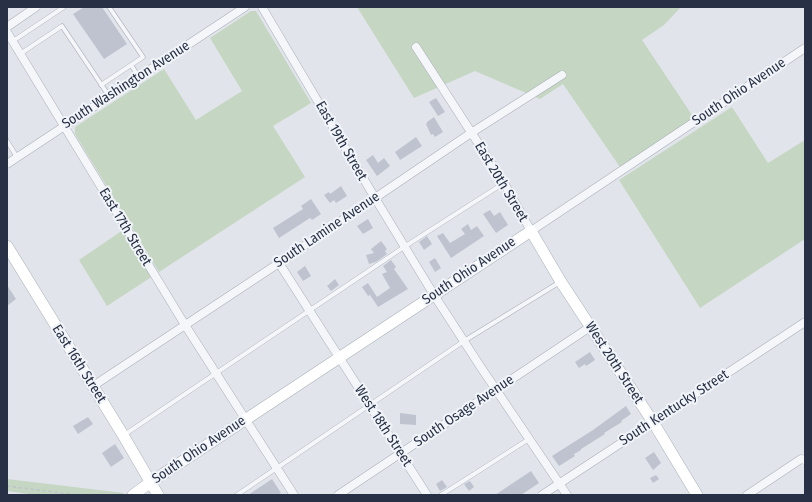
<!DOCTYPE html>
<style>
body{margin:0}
#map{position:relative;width:812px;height:502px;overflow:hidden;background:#e1e5eb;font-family:"Fira Sans Condensed",sans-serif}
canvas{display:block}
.frame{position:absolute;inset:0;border:8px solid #273045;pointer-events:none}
</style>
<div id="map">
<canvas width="812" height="502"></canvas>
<div class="frame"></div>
</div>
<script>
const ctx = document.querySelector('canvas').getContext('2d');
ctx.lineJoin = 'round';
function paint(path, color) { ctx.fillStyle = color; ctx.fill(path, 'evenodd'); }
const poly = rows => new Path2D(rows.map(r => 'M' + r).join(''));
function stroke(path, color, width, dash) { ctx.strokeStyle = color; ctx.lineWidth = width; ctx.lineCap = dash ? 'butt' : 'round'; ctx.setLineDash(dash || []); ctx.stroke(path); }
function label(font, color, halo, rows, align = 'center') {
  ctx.font = font + ' "Fira Sans Condensed",sans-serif'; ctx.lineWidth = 4; ctx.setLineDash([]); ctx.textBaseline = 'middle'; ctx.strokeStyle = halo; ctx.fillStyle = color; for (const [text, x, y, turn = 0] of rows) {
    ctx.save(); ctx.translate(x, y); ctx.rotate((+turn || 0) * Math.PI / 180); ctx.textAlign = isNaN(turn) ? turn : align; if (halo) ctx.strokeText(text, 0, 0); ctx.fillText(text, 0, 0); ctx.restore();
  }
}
paint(poly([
 [357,7,681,7,664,25,642,40,696,121,622,170,563,84,540,99,475,71,414,98],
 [251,11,256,11,311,103,273,126,305,177,159,272,75,134,75,127,164,69,196,120,242,91,210,38],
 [732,107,768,163,805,140,805,239,700,308,619,180],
 [123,230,153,276,107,306,79,260],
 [7,479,124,493,121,495,36,495,7,491]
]), '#c5d6c2');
paint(poly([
 [84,7,102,7,127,44,104,59,73,14],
 [436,98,445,112,438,116,429,102],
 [434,117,443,132,435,137,433,134,431,135,426,124,427,123,427,122],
 [416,137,422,146,400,160,395,152],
 [373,155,378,163,384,158,390,166,377,176,366,160],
 [341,186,347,196,336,203,334,200,330,203,324,195,329,192,330,194],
 [311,199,321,214,312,220,310,218,279,238,273,228,303,209,301,206],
 [490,210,494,216,500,212,508,225,496,233,483,214],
 [368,219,373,228,363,234,357,226],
 [468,224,471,230,477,226,484,236,451,258,437,236,443,233,450,243,465,234,461,229],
 [427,236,432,244,424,250,419,242],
 [381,241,387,249,385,251,387,254,376,262,369,264,366,255,374,253,371,249],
 [435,258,441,268,435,272,429,262],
 [391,260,396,267,394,269,408,289,378,307,370,295,368,296,362,287,368,283,377,297,390,288,382,274,387,272,383,266],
 [305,266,311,276,303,281,297,272],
 [335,279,339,285,331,291,327,286],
 [7,285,16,299,7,306],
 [590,352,595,360,586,366,585,364,579,368,575,362],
 [626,406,631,414,621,421,622,422,604,433,605,434,581,449,581,450,574,454,575,456,559,466,552,456,593,430],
 [400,413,416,415,416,425,400,424],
 [88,417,93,424,78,434,73,426],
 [115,444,124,458,111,467,102,453],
 [654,452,661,463,653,470,645,458],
 [531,471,539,483,521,495,495,495],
 [656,475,659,479,653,483,650,478],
 [272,479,281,493,277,495,248,495],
 [442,480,447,487,440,491,436,484],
 [470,481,474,487,469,491,464,484]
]), '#bec3cf');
const lane = poly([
 [13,41,64,7],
 [20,54,62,26,109,96],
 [131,65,139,77],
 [101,85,143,57,109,7],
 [7,141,17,157],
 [124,435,404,247,504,183],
 [237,495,464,341,560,282],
 [441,495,529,439]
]);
const street = poly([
 [262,7,375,198,434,295,480,366,567,495],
 [7,27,36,7],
 [7,32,185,325,294,495],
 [416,47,504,183,531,231,805,48],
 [7,164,245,7],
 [279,263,427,495],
 [93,386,279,263,471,133,562,75],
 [338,495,590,327],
 [542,495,805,322],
 [747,495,801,459,805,460]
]);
const secondary = poly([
 [7,246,123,435,158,495],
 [133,495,151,482,531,231,561,282,653,422,697,495]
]);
stroke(lane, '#a9afb9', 5);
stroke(street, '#a9afb9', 9);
stroke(secondary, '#a9afb9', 12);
stroke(poly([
 [7,486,77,495]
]), '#bfc3ca', 1.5, [3, 3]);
stroke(lane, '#f5f6f9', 4);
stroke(street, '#f5f6f9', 8);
stroke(secondary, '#fff', 11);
label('14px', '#273045', '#f1f4f8', [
 ["South Washington Avenue",126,85,-33],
 ["South Ohio Avenue",739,92,-34],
 ["East 19th Street",341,141,60],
 ["East 20th Street",501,182,59],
 ["East 17th Street",125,227,59],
 ["South Lamine Avenue",327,230,-34],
 ["South Ohio Avenue",469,271,-34],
 ["West 20th Street",614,363,57],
 ["East 16th Street",79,364,58],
 ["South Kentucky Street",674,408,-33],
 ["South Osage Avenue",464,411,-34],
 ["West 18th Street",383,426,57],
 ["South Ohio Avenue",199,450,-34]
]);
</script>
